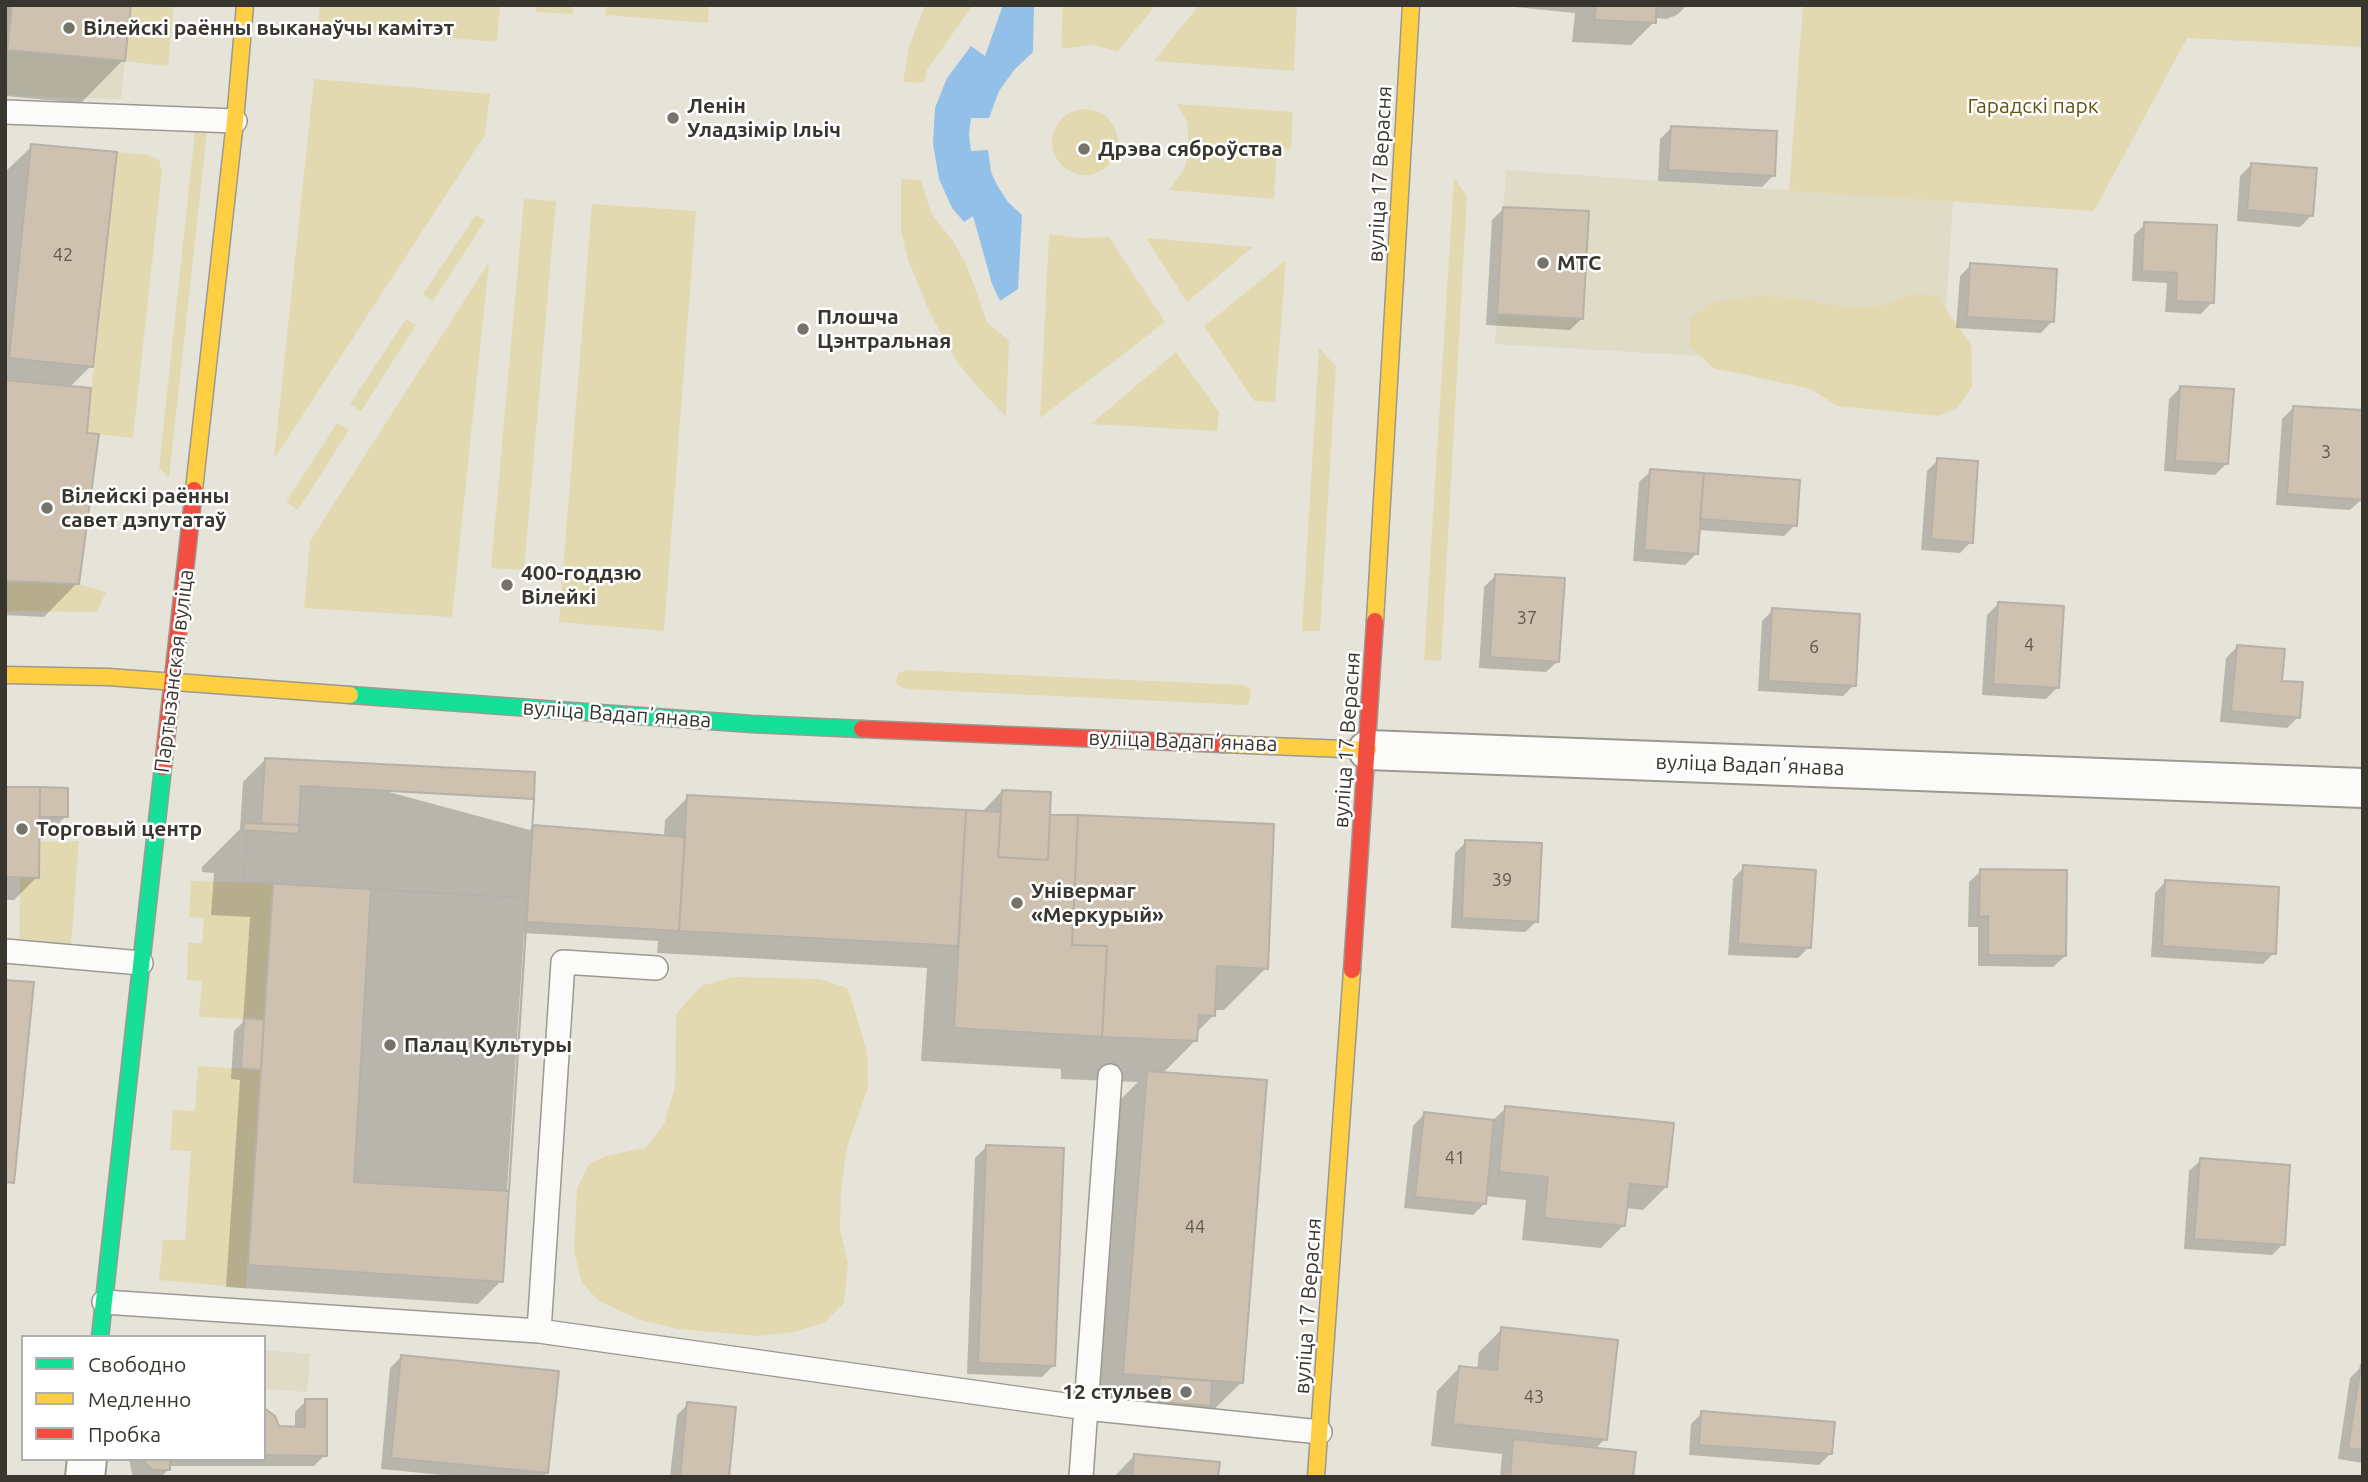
<!DOCTYPE html>
<meta charset="utf-8">
<style>
body{margin:0}
#map{position:relative;width:2368px;height:1482px;overflow:hidden;background:#e6e4d8;font-family:Ubuntu,sans-serif}
canvas{display:block}
.frame{position:absolute;inset:0;border:7px solid #38362e;pointer-events:none}
.legend{position:absolute;left:21px;top:1335px;width:245px;height:126px;box-sizing:border-box;background:#fff;border:2px solid #afafab;margin:0;padding:9px 12px;list-style:none;font-size:21px;color:#38362e}
.legend li{display:flex;align-items:center;gap:14px;height:35px}
.legend b{width:35px;border:2px solid #afafab}
</style>
<div id="map">
<canvas width="2368" height="1482"></canvas>
<div class="frame"></div>
<ul class="legend">
<li><b style="height:9px;background:#16e098"></b>Свободно</li>
<li><b style="height:9px;background:#ffcf43"></b>Медленно</li>
<li><b style="height:9px;background:#f24e42"></b>Пробка</li>
</ul>
</div>
<script>
const ctx = document.querySelector('canvas').getContext('2d');
ctx.lineJoin = 'round';
function paint(path, color) { ctx.fillStyle = color; ctx.fill(path, 'evenodd'); }
const poly = rows => new Path2D(rows.map(r => 'M' + r).join(''));
function stroke(path, color, width, dash) { ctx.strokeStyle = color; ctx.lineWidth = width; ctx.lineCap = dash ? 'butt' : 'round'; ctx.setLineDash(dash || []); ctx.stroke(path); }
function label(font, color, halo, rows, align = 'center') {
  ctx.font = font + ' Ubuntu,sans-serif'; ctx.lineWidth = 5; ctx.setLineDash([]); ctx.textBaseline = 'middle'; ctx.strokeStyle = halo; ctx.fillStyle = color; for (const [text, x, y, turn = 0] of rows) {
    ctx.save(); ctx.translate(x, y); ctx.rotate((+turn || 0) * Math.PI / 180); ctx.textAlign = isNaN(turn) ? turn : align; if (halo) ctx.strokeText(text, 0, 0); ctx.fillText(text, 0, 0); ctx.restore();
  }
}
paint(poly([
 [5,5,131,5,121,99,5,95],
 [1506,170,1953,202,1942,370,1495,344],
 [264,1350,310,1354,307,1392,264,1389]
]), '#e0dbc7');
paint(poly([
 [131,5,174,5,168,66,125,61],
 [320,5,500,5,497,42,318,26],
 [536,5,573,5,573,14,536,12],
 [606,5,709,5,708,23,605,15],
 [925,5,973,5,927,70,924,83,903,82,909,47],
 [1063,5,1156,5,1118,51,1092,45,1061,49],
 [1199,5,1297,5,1294,71,1154,61],
 [1803,5,2363,5,2363,47,2187,38,2094,211,1789,191],
 [314,79,490,94,485,135,274,459],
 [1177,104,1293,112,1291,149,1277,148,1274,199,1169,190,1184,170,1189,148,1187,122],
 '1052 142a33 33 0 1 1 66 0a33 33 0 1 1-66 0Z',
 [195,131,207,132,169,478,159,468],
 [117,152,149,155,159,160,162,171,133,438,87,433],
 [1454,178,1467,196,1441,661,1424,660],
 [901,179,921,180,931,213,953,241,967,266,987,322,1009,341,1006,417,973,382,955,359,930,313,908,260,901,231],
 [524,199,556,201,524,570,491,568],
 [592,204,696,211,664,631,559,622],
 [476,215,485,221,433,301,423,294],
 [1049,234,1079,238,1109,237,1165,322,1040,418],
 [1146,238,1253,247,1187,302],
 [1286,260,1275,402,1254,401,1204,326],
 [489,262,452,617,304,608,310,541],
 [1912,293,1937,296,1971,345,1972,387,1957,408,1938,416,1837,406,1811,389,1713,368,1690,346,1690,319,1710,303,1758,296,1794,298,1851,308,1886,305],
 [406,319,416,325,361,411,350,404],
 [1319,348,1336,366,1320,631,1302,631],
 [1176,352,1219,412,1217,431,1091,424],
 [337,423,349,430,298,510,286,502],
 [5,581,79,584,106,592,97,612,5,611],
 [906,670,1244,685,1251,690,1251,696,1248,704,1244,705,907,689,898,685,896,682,898,673],
 [79,841,70,957,19,952,20,877,39,878,39,842],
 [191,881,273,883,264,1020,199,1017,202,981,187,980,188,943,202,943,204,918,189,917],
 [733,977,819,979,848,988,867,1052,868,1088,847,1147,841,1191,840,1228,848,1264,844,1303,825,1322,794,1332,758,1336,678,1329,638,1319,599,1301,582,1283,574,1251,577,1189,589,1164,606,1156,645,1148,664,1125,675,1087,676,1014,701,986],
 [198,1066,261,1070,246,1288,159,1280,163,1240,185,1240,191,1151,170,1150,173,1110,195,1111]
]), '#e3d9b0');
paint(poly([
 [1003,5,1034,5,1033,52,1014,70,999,91,989,118,971,118,969,134,971,151,988,150,991,172,997,185,1008,202,1022,215,1018,289,1000,301,992,284,973,216,964,222,952,208,939,179,933,144,935,108,947,78,971,46,985,56]
]), '#92c0e9');
paint(poly([
 [5,5,129,5,123,60,81,103,5,96],
 [1495,5,1687,5,1677,15,1666,19,1654,18,1654,22,1631,45,1572,42,1575,13],
 [1672,127,1773,176,1762,187,1658,181,1660,139],
 [32,146,91,366,69,388,77,583,44,617,5,615,5,172],
 [2251,165,2312,215,2300,227,2237,221,2240,176],
 [1503,209,1581,319,1570,330,1486,325,1492,220],
 [2145,224,2212,302,2201,314,2165,312,2167,283,2132,281,2134,235],
 [1971,265,2052,321,2041,333,1956,328,1960,276],
 [2181,387,2227,463,2215,475,2164,471,2169,399],
 [2293,408,2362,499,2350,510,2276,505,2282,419],
 [1938,460,1971,542,1960,553,1921,550,1927,471],
 [1651,471,1795,525,1784,536,1698,530,1696,554,1685,565,1633,561,1639,482],
 [1495,576,1558,661,1546,672,1479,668,1484,587],
 [1999,603,2057,688,2046,699,1982,695,1987,615],
 [1773,610,1854,685,1843,696,1758,691,1762,621],
 [2237,647,2280,683,2298,717,2287,728,2220,722,2226,658],
 [266,759,530,830,533,827,664,837,665,820,688,797,981,813,1002,791,1048,819,1051,816,1266,968,1224,1010,1214,1010,1214,1015,1196,1033,1195,1041,1162,1074,1242,1382,1208,1415,1091,1406,1114,1106,1138,1082,1061,1079,1061,1069,921,1061,927,968,657,953,658,941,524,933,501,1281,478,1304,226,1287,240,1080,231,1079,234,1031,243,1022,250,917,211,915,214,873,202,872,202,867,240,829,243,782],
 [5,789,66,790,66,816,43,839,38,839,37,877,14,900,5,900],
 [1466,842,1537,921,1525,932,1451,928,1455,853],
 [1744,867,1809,947,1798,958,1728,955,1733,879],
 [1981,871,2065,956,2053,967,1978,966,1978,927,1968,927,1969,882],
 [2166,881,2274,953,2263,964,2151,957,2155,893],
 [1506,1108,1666,1187,1643,1210,1626,1208,1624,1225,1601,1248,1522,1240,1526,1200,1485,1196,1484,1204,1473,1215,1404,1208,1413,1126,1424,1114,1492,1121],
 [986,1147,1054,1365,1042,1377,967,1374,975,1158],
 [2201,1160,2283,1244,2272,1255,2184,1249,2189,1171],
 [1502,1329,1605,1439,1595,1449,1632,1477,1500,1477,1502,1454,1431,1446,1437,1391,1459,1368,1477,1370,1479,1352],
 [401,1357,547,1473,542,1477,463,1477,381,1469,390,1368],
 [2361,1367,2363,1367,2363,1463,2338,1459,2350,1378],
 [306,1401,325,1455,314,1466,168,1466,168,1470,161,1477,136,1477,132,1474,129,1459,264,1459,264,1411,277,1428,295,1428,295,1412],
 [688,1404,727,1477,670,1477,677,1415],
 [1702,1413,1830,1454,1819,1465,1689,1455,1691,1424],
 [1134,1456,1216,1477,1114,1477]
]), '#0003');
const building = poly([
 [12,5,131,5,125,61,7,50,12,5],
 [1596,5,1656,5,1656,23,1594,20,1596,5],
 [1671,126,1777,131,1775,176,1668,170,1671,126],
 [31,144,117,152,93,367,9,358,31,144],
 [2251,163,2317,168,2313,216,2247,210,2251,163],
 [1503,207,1589,211,1583,319,1497,314,1503,207],
 [2144,222,2217,225,2214,303,2176,301,2177,273,2142,271,2144,222],
 [1970,263,2057,269,2054,322,1967,317,1970,263],
 [5,380,91,388,87,433,99,434,79,584,5,581,5,380],
 [2180,386,2234,389,2228,464,2175,461,2180,386],
 [2293,406,2363,410,2363,500,2287,494,2293,406],
 [1937,458,1978,461,1973,543,1931,539,1937,458],
 [1650,469,1704,473,1698,554,1644,550,1650,469],
 [1704,473,1800,480,1797,526,1700,519,1704,473],
 [1495,574,1565,578,1559,662,1490,657,1495,574],
 [1998,602,2064,606,2059,688,1993,684,1998,602],
 [1772,608,1860,614,1856,686,1768,681,1772,608],
 [2237,645,2285,649,2282,681,2303,682,2300,718,2231,711,2237,645],
 [265,758,535,772,534,799,301,786,299,825,261,823,265,758],
 [301,786,534,799,503,1282,248,1265,273,883,244,882,247,831,299,834,301,786],
 [301,786,534,799,528,898,244,882,247,831,299,834,301,786],
 [5,787,40,787,39,878,5,877,5,787],
 [40,787,68,788,68,817,40,817,40,787],
 [1002,790,1051,792,1048,860,998,857,1002,790],
 [687,795,966,810,958,946,679,931,687,795],
 [966,810,1001,812,998,857,1048,860,1050,815,1078,815,1072,945,1107,946,1102,1037,954,1028,966,810],
 [1078,815,1274,824,1268,969,1217,966,1215,1016,1199,1015,1197,1041,1102,1037,1107,946,1072,945,1078,815],
 [244,823,299,825,299,834,243,830,244,823],
 [533,825,685,837,679,931,526,922,533,825],
 [1465,840,1542,843,1538,922,1462,918,1465,840],
 [1743,865,1816,870,1811,948,1738,944,1743,865],
 [1980,869,2067,870,2066,956,1988,955,1988,916,1979,917,1980,869],
 [2165,880,2279,887,2276,954,2162,946,2165,880],
 [371,889,528,898,509,1191,354,1182,371,889],
 [5,980,34,982,14,1183,5,1182,5,980],
 [244,1018,264,1020,261,1070,241,1068,244,1018],
 [1147,1071,1267,1080,1243,1383,1123,1374,1147,1071],
 [1505,1106,1674,1123,1667,1187,1630,1184,1625,1226,1544,1218,1548,1177,1499,1172,1505,1106],
 [1424,1112,1494,1120,1486,1204,1415,1197,1424,1112],
 [986,1145,1064,1148,1055,1366,978,1363,986,1145],
 [2200,1158,2290,1165,2285,1245,2194,1239,2200,1158],
 [1501,1327,1618,1340,1607,1440,1453,1424,1459,1366,1497,1370,1501,1327],
 [401,1355,559,1371,548,1473,391,1458,401,1355],
 [2361,1365,2363,1365,2363,1450,2348,1448,2361,1365],
 [1160,1377,1212,1381,1211,1406,1159,1402,1160,1377],
 [305,1399,327,1399,327,1456,264,1455,264,1408,275,1416,279,1426,305,1427,305,1399],
 [687,1402,736,1407,729,1477,680,1477,687,1402],
 [1701,1411,1835,1422,1832,1454,1699,1445,1701,1411],
 [1513,1439,1636,1452,1633,1477,1510,1477,1513,1439],
 [1134,1454,1220,1462,1218,1477,1132,1477,1134,1454],
 [142,1459,170,1459,170,1470,152,1470,142,1459]
]);
paint(building, '#cfc1b0');
stroke(building, '#b5b1a9', 2);
const lane = poly([
 [5,112,235,121],
 [5,951,141,963],
 [104,1302,539,1331,1086,1408,1320,1432],
 [539,1331,563,962,656,968],
 [1081,1477,1110,1076]
]);
const street = poly([
 [1368,750,2363,788],
 [85,1477,87,1459]
]);
const fast = poly([
 [350,695,752,724,862,729],
 [100,1337,163,767]
]);
const slow = poly([
 [194,490,235,121,245,5],
 [1375,621,1411,5],
 [5,675,108,677,350,695],
 [1223,744,1368,750],
 [1316,1477,1352,970]
]);
const jam = poly([
 [862,729,1223,744],
 [163,767,194,490],
 [1352,970,1375,621]
]);
stroke(lane, '#9b9990', 26);
stroke(street, '#9b9990', 42);
stroke(fast, '#9b9990', 19);
stroke(slow, '#9b9990', 19);
stroke(jam, '#9b9990', 19);
stroke(lane, '#fbfbf9', 23);
stroke(street, '#fbfbf9', 38);
stroke(fast, '#16e098', 16);
stroke(slow, '#ffcf43', 16);
stroke(jam, '#f24e42', 16);
for (const [x, y, r, color] of [
 [69,28,7,"#75736a"],
 [673,118,7,"#75736a"],
 [1084,149,7,"#75736a"],
 [1543,263,7,"#75736a"],
 [803,329,7,"#75736a"],
 [47,508,7,"#75736a"],
 [507,585,7,"#75736a"],
 [22,829,7,"#75736a"],
 [1017,903,7,"#75736a"],
 [390,1045,7,"#75736a"],
 [1186,1392,7,"#75736a"]
]) { const dot = new Path2D(); dot.arc(x, y, r, 0, 2 * Math.PI); ctx.fillStyle = color; ctx.fill(dot); stroke(dot, '#fff', 2.5); }
label('18px', '#5e594e', null, [
 ["42",63,255],
 ["3",2326,452],
 ["37",1527,618],
 ["4",2029,645],
 ["6",1814,647],
 ["39",1502,880],
 ["41",1455,1158],
 ["44",1195,1227],
 ["43",1534,1397]
]);
label('bold 21px', '#38362e', '#fff', [
 ["Вілейскі раённы выканаўчы камітэт",83,28],
 ["Ленін",687,106],
 ["Уладзімір Ільіч",687,130],
 ["Дрэва сяброўства",1098,149],
 ["МТС",1557,263],
 ["Плошча",817,317],
 ["Цэнтральная",817,341],
 ["Вілейскі раённы",61,496],
 ["савет дэпутатаў",61,520],
 ["400-годдзю",521,573],
 ["Вілейкі",521,597],
 ["Торговый центр",36,829],
 ["Універмаг",1031,891],
 ["«Меркурый»",1031,915],
 ["Палац Культуры",404,1045],
 ["12 стульев",1172,1392,"right"]
], 'left');
label('21px', '#62530b', '#fff', [
 ["Гарадскі парк",2033,106]
]);
label('21px', '#38362e', '#fff', [
 ["вуліца 17 Верасня",1380,174,-87],
 ["Партызанская вуліца",174,671,-83],
 ["вуліца Вадапʼянава",617,714,4],
 ["вуліца 17 Верасня",1347,740,-86],
 ["вуліца Вадапʼянава",1183,741,2],
 ["вуліца Вадапʼянава",1750,765,2],
 ["вуліца 17 Верасня",1308,1306,-86]
]);
</script>
